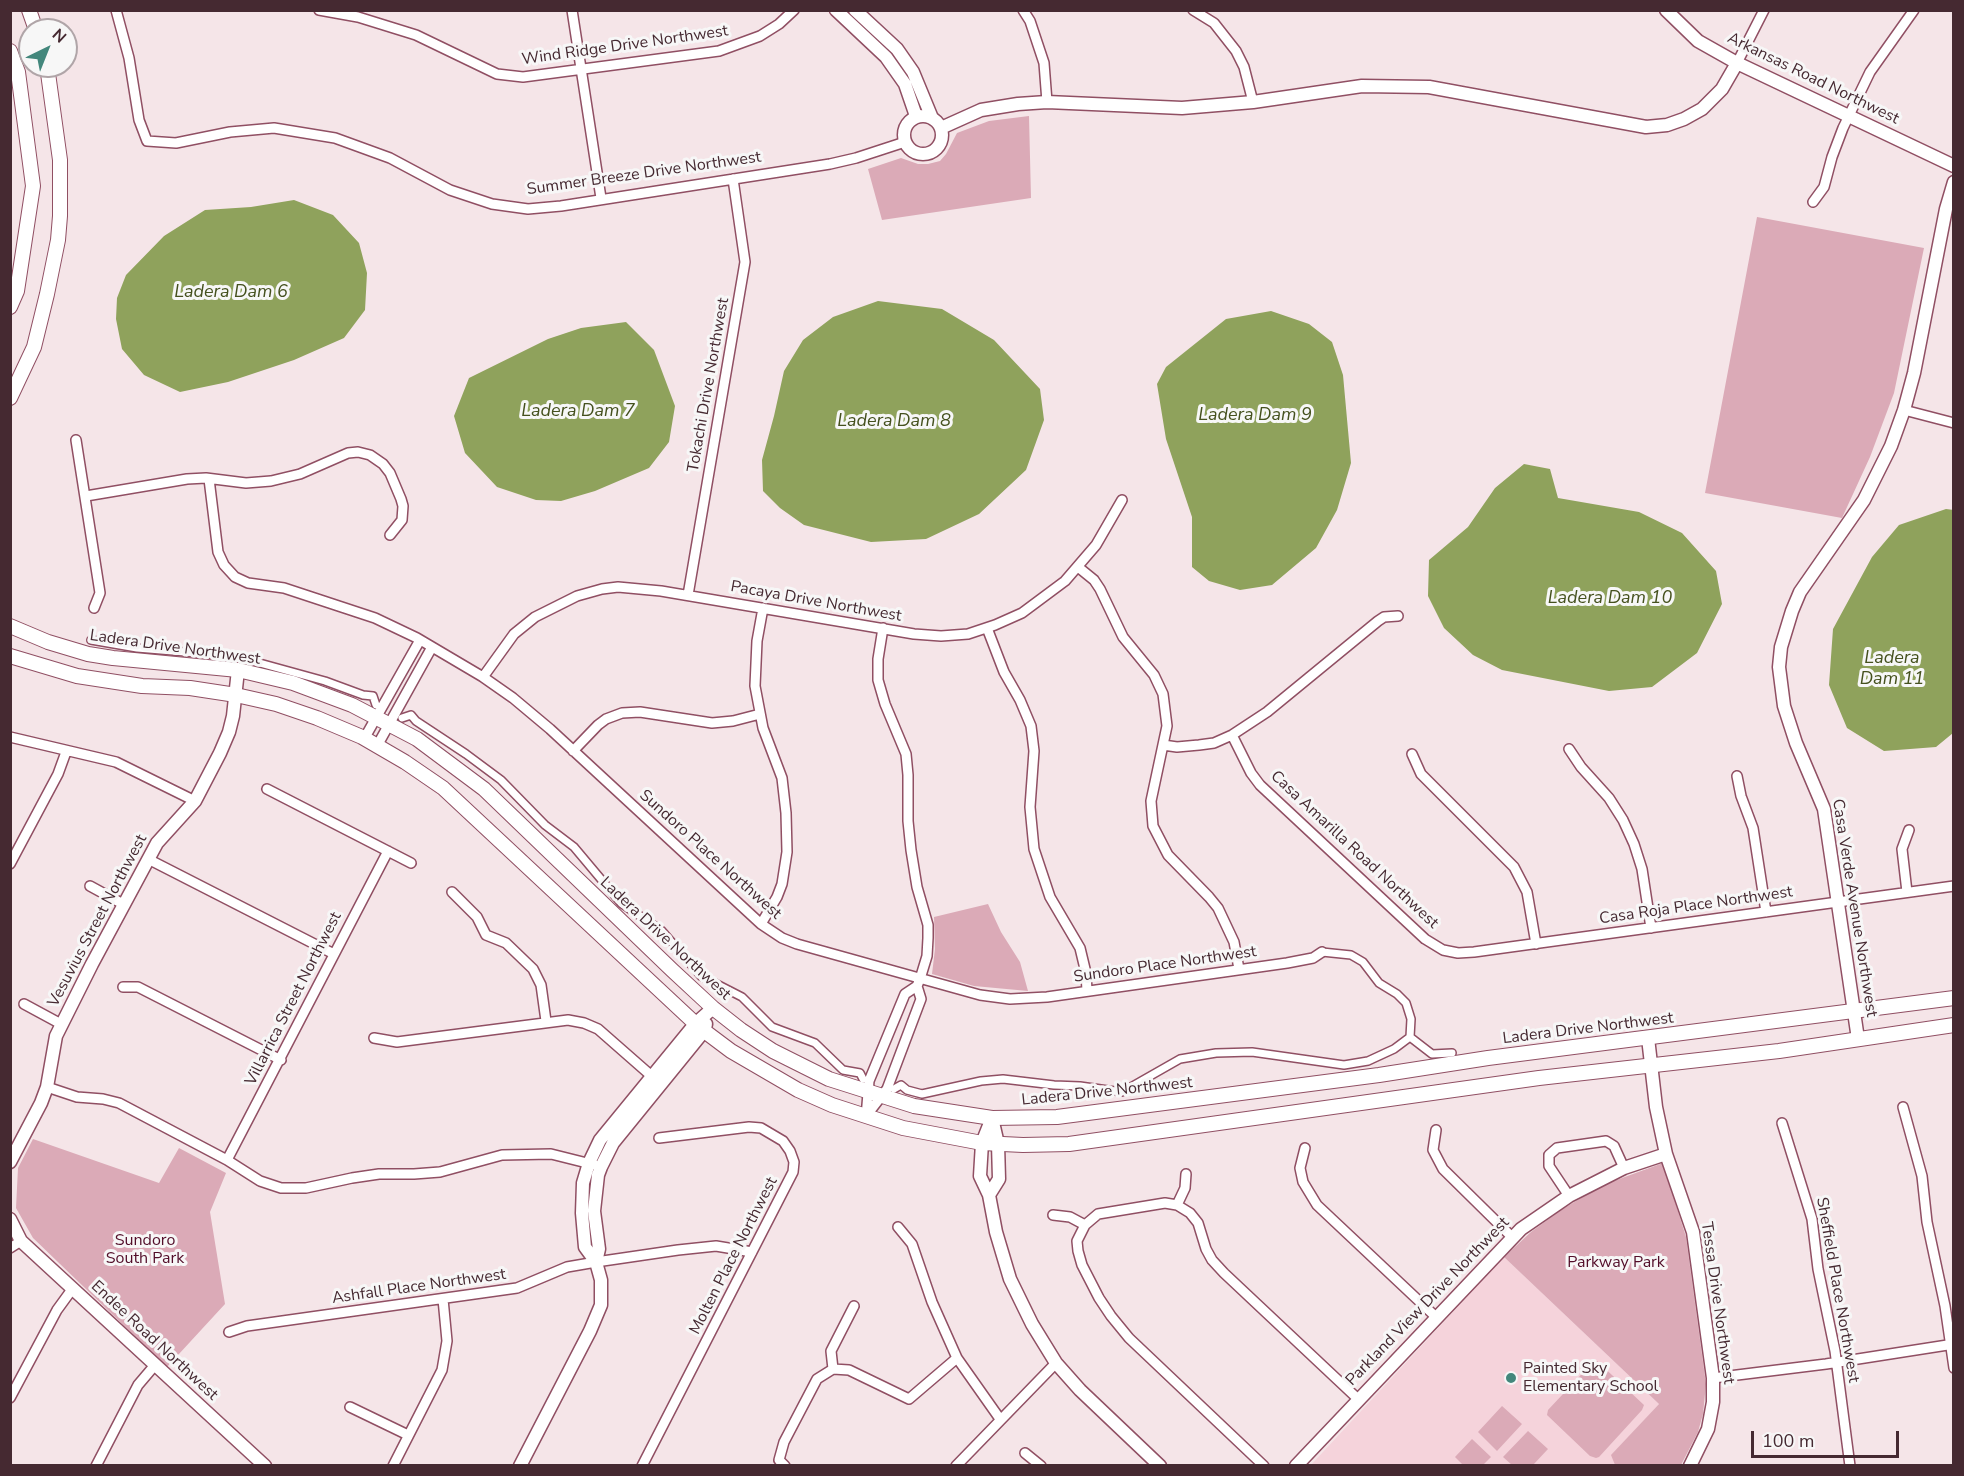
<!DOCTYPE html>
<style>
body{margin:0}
#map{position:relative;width:1964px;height:1476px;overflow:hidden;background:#f5e5e8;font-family:"Nunito Sans",sans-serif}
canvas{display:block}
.frame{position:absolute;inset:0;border:12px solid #452931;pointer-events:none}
.north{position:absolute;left:18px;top:18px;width:60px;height:60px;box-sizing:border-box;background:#f7f7f7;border:2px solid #b0a5a8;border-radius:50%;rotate:43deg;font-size:16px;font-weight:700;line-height:24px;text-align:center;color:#452931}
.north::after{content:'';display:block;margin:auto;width:21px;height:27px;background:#43877c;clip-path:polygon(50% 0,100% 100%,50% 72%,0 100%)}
.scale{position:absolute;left:1751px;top:1431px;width:148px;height:27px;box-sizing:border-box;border:3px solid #452931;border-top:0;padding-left:8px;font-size:18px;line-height:21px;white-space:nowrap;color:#452931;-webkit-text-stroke:4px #f7f7f7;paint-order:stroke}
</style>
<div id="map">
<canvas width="1964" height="1476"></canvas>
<div class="frame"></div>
<div class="north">N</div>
<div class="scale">100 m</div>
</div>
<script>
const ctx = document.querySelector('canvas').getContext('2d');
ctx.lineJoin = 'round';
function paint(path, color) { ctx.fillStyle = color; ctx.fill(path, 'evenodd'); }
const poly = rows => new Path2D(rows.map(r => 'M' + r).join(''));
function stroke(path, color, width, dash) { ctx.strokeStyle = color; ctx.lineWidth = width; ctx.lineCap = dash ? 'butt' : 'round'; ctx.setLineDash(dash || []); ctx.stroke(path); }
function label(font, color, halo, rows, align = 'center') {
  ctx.font = font + ' "Nunito Sans",sans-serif'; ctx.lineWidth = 6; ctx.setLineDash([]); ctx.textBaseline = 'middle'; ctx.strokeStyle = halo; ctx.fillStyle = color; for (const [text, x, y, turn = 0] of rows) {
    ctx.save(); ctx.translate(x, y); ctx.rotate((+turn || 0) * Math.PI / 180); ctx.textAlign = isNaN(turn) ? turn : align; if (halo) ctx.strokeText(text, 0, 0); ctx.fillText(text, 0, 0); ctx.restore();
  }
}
paint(poly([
 [1504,1257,1659,1404,1612,1455,1615,1465,1310,1466]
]), '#f5d3db');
paint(poly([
 [1029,116,1031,198,882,220,868,169,901,158,918,164,928,164,940,161,946,154,957,133,989,121],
 [1757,217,1924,248,1894,393,1870,457,1842,518,1705,493],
 [988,904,1001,932,1020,962,1028,991,974,986,932,974,935,949,934,917],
 [33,1139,159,1183,179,1148,226,1173,210,1212,225,1304,167,1367,33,1238,16,1208,18,1168],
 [1663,1163,1686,1237,1706,1384,1703,1414,1698,1432,1681,1465,1615,1465,1611,1455,1659,1404,1504,1257,1531,1232,1561,1210,1603,1185],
 [1597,1361,1644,1405,1642,1410,1599,1457,1596,1458,1590,1456,1547,1415,1548,1410,1592,1363],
 [1502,1406,1522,1424,1497,1451,1478,1432],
 [1528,1431,1548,1449,1533,1465,1512,1465,1503,1457],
 [1472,1439,1491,1457,1483,1465,1463,1465,1455,1457]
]), '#dbaab7');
paint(poly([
 [294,200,333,215,359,243,367,273,365,310,344,338,294,360,228,382,180,392,144,375,122,349,116,319,117,298,126,275,164,236,205,210,251,207],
 [878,301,942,309,994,340,1040,389,1044,420,1026,470,979,514,926,539,871,542,804,525,780,508,763,491,762,460,774,416,784,371,803,340,833,317],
 [1271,311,1309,324,1332,342,1343,375,1351,463,1337,510,1316,548,1272,585,1240,590,1209,581,1192,567,1192,517,1166,439,1157,384,1166,367,1226,319],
 [626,322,654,350,675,406,669,442,649,468,595,491,561,501,536,500,497,487,465,453,454,416,469,378,548,339,581,328],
 [1524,464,1550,469,1558,498,1639,512,1682,533,1716,571,1722,604,1697,653,1652,687,1609,691,1502,670,1473,655,1444,628,1428,596,1429,560,1468,527,1495,488],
 [1946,509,1954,510,1953,733,1936,747,1884,751,1847,728,1829,685,1833,629,1872,557,1899,525]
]), '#8fa25c');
const pedestrian = poly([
 [91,640,137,648,221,655,256,662,325,681,363,695,373,696,376,705],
 [402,718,411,715,416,721,466,754,501,780,545,825,574,847,621,903,662,931,701,976,742,997,772,1027,815,1043,843,1070,860,1073,863,1079],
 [1410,1037,1432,1054,1452,1053],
 [894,1089,901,1085,907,1090,922,1094,981,1081,1003,1079,1054,1085,1080,1086,1122,1092,1180,1059,1216,1053,1252,1052,1344,1065,1368,1061,1394,1049,1410,1037,1411,1019,1406,1003,1397,994,1379,983,1363,962,1351,955,1322,952]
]);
const minor = poly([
 [116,10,129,58,139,120,147,141,176,143,230,132,274,128,335,138,390,158,450,190,492,204,528,209,561,206,830,164,856,158,905,142],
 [319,10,358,17,416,35,497,74,523,77,719,51,760,36,779,24,794,10],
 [572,10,601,198],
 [1023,10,1030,21,1044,63,1047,102],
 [1193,10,1214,23,1236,51,1244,67,1253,102],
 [1737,63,1764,10],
 [1813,202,1824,187,1832,157,1843,128,1870,72,1914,10],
 [1904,410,1954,423],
 [76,440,100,593,94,608],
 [209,479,218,552,224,565,235,577,248,583,284,588,375,618,417,638,483,677,513,698,550,729,761,924,782,938,797,944,980,995,1010,999,1047,997,1287,963,1313,958,1322,952],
 [86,496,187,479,206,478,246,483,271,481,300,474,348,453,358,452,370,455,383,464,390,473,401,499,403,506,402,520,390,535],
 [1078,567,1094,580,1100,589,1123,637,1154,675,1163,694,1167,726,1151,801,1153,826,1168,855,1209,897,1218,908,1234,942,1239,969],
 [688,595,745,262,733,179],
 [987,628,1004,672,1020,700,1031,726,1034,751,1030,807,1034,849,1050,897,1080,948,1086,973,1087,991],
 [483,677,514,634,535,617,577,596,602,589,618,587,661,591,914,634,941,636,968,634,995,625,1022,613,1065,581,1096,545,1122,500],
 [1232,735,1251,773,1260,785,1425,939,1443,950,1458,953,1474,952,1954,886],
 [10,737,116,762,195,801],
 [364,739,420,640],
 [1163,745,1177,747,1199,745,1214,743,1232,735,1267,712,1378,621,1384,617,1398,616],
 [377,746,432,647],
 [1569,749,1581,767,1609,798,1623,820,1634,844,1642,869,1651,928],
 [573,751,598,725,606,719,622,713,640,712,712,723,733,721,760,714],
 [1412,754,1421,774,1514,867,1527,892,1536,944],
 [1737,776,1741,796,1753,828,1766,912],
 [267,789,411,863],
 [148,859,334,954],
 [10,864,58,774,66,752],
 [90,886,123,904],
 [452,892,477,917,486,935,506,943,533,969,541,985,546,1021],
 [1907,892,1902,849,1909,830],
 [761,924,777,897,782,884,787,852,786,813,782,778,763,728,755,686,757,641,763,608],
 [123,987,138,987,281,1060],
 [24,1004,61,1024],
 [374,1038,397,1042,568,1020,584,1023,598,1029,655,1079],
 [47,1087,77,1097,103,1099,119,1103,227,1160,260,1181,281,1188,306,1188,352,1178,379,1174,414,1174,440,1172,502,1155,551,1154,595,1165],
 [1903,1107,1922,1176,1927,1222,1945,1306,1954,1368],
 [866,1116,887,1089,921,999,917,986],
 [866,1117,869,1081,905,994,917,986,920,979,927,956,928,938,928,925,917,887,911,850,908,821,908,775,906,754,885,704,878,680,878,659,883,628],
 [1782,1123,1812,1219,1818,1269,1835,1351,1850,1466],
 [1436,1130,1433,1150,1443,1169,1512,1237],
 [1305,1148,1300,1168,1303,1182,1317,1205,1436,1317],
 [227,1160,388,851],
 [1569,1196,1549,1166,1549,1155,1557,1148,1606,1141,1614,1146,1624,1168],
 [1177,1205,1185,1188,1186,1174],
 [1053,1215,1070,1217,1085,1225,1098,1214,1165,1203,1177,1205,1190,1213,1198,1223,1206,1249,1212,1260,1224,1273,1358,1399],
 [1085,1225,1077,1241,1078,1251,1082,1265,1099,1298,1111,1316,1129,1338,1264,1466],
 [898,1227,912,1244,932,1302,957,1358,1000,1419],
 [10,1248,21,1241],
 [229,1332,247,1326,517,1288,567,1267,596,1262,678,1250,716,1246,752,1252],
 [833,1369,849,1370,909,1399,957,1358],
 [1713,1378,1826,1364,1954,1344],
 [10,1398,57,1310,73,1288],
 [350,1407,408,1435],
 [1025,1453,1041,1466],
 [96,1466,138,1385,155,1365],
 [393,1466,442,1370,447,1341,443,1299],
 [642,1466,793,1172,794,1162,790,1151,783,1141,761,1128,749,1127,659,1138],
 [785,1466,779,1460,784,1442,817,1379,833,1369,831,1351,854,1306],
 [956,1466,1056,1363]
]);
const tertiary = poly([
 [836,10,886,57,905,84,916,116],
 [855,10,897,49,913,72,932,118],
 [1666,10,1698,41,1737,63,1954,166],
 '904 135a19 19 0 1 1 38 0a19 19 0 1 1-38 0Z',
 [941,128,981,110,1018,104,1047,102,1182,108,1253,102,1362,86,1429,87,1646,127,1667,125,1684,119,1702,109,1722,89,1737,63],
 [1648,1038,1656,1107,1666,1154,1693,1232,1713,1378,1713,1402,1708,1429,1690,1466],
 [1858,1039,1824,809,1796,743,1784,706,1779,667,1781,647,1792,611,1800,592,1864,500,1891,446,1904,410,1914,373,1946,209,1954,182],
 [992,1118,982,1143,980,1176,989,1195,996,1232,1010,1279,1032,1324,1056,1363,1080,1390,1160,1466],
 [10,1162,41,1103,47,1087,56,1036,92,964,157,843,195,801,220,753,229,732,233,716,238,670],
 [989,1195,999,1179,998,1144,992,1118],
 [10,1219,21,1241,265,1466],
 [596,1262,599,1249,594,1211,598,1175,601,1167,613,1143,704,1031,706,1024],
 [520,1466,590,1331,601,1305,601,1280,596,1262,585,1247,582,1213,583,1183,589,1163,600,1140,695,1024,713,1008],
 [1296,1466,1521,1229,1569,1196,1624,1168,1666,1154]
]);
const secondary = poly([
 [29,10,36,30],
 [10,51,18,72,33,186,17,291,10,307],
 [10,398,34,347,47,294,58,240,60,216,60,160,47,66],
 [10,626,48,642,88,654,113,658,238,670,293,683,352,705,417,739,484,789,672,970,713,1008,741,1030,773,1051,829,1079,914,1106,992,1118,1057,1117,1379,1075,1488,1058,1954,998],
 [10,656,77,676,142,686,190,688,236,695,276,704,317,718,362,737,405,762,443,788,699,1027,731,1051,798,1090,832,1105,903,1128,982,1143,1023,1145,1069,1144,1539,1078,1779,1051,1954,1025]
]);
stroke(pedestrian, '#904f63', 10);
stroke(minor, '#904f63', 12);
stroke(tertiary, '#904f63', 15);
stroke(secondary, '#904f63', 16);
stroke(pedestrian, '#fff', 7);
stroke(minor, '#fff', 9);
stroke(tertiary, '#fff', 12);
stroke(secondary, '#fff', 14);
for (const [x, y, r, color] of [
 [1511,1378,6,"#43877c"]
]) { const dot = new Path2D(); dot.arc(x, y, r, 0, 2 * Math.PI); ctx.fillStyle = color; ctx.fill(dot); stroke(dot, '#f7f7f7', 2); }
label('16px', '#452931', '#f7f7f7', [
 ["Wind Ridge Drive Northwest",625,46,-8],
 ["Arkansas Road Northwest",1813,79,26],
 ["Summer Breeze Drive Northwest",644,174,-8],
 ["Tokachi Drive Northwest",709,385,-80],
 ["Pacaya Drive Northwest",816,602,10],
 ["Ladera Drive Northwest",175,648,8],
 ["Casa Amarilla Road Northwest",1354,850,43],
 ["Sundoro Place Northwest",710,855,42],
 ["Casa Roja Place Northwest",1696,906,-8],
 ["Casa Verde Avenue Northwest",1854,908,81],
 ["Vesuvius Street Northwest",98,921,-62],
 ["Ladera Drive Northwest",665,939,43],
 ["Sundoro Place Northwest",1165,965,-8],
 ["Villarrica Street Northwest",294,999,-63],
 ["Ladera Drive Northwest",1588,1029,-7],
 ["Ladera Drive Northwest",1107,1092,-6],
 ["Molten Place Northwest",734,1256,-63],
 ["Ashfall Place Northwest",419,1287,-8],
 ["Sheffield Place Northwest",1837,1290,80],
 ["Parkland View Drive Northwest",1428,1302,-46],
 ["Tessa Drive Northwest",1717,1303,82],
 ["Endee Road Northwest",154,1341,43]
]);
label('16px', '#520d29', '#f7f7f7', [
 ["Sundoro",145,1241],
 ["South Park",145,1259],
 ["Parkway Park",1616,1263]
]);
label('16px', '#452931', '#f7f7f7', [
 ["Painted Sky",1523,1369],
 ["Elementary School",1523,1387]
], 'left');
label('italic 18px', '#45511e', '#f7f7f7', [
 ["Ladera Dam 6",231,293],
 ["Ladera Dam 7",578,412],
 ["Ladera Dam 9",1255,416],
 ["Ladera Dam 8",894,422],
 ["Ladera Dam 10",1610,599],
 ["Ladera",1892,659],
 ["Dam 11",1892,680]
]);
</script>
